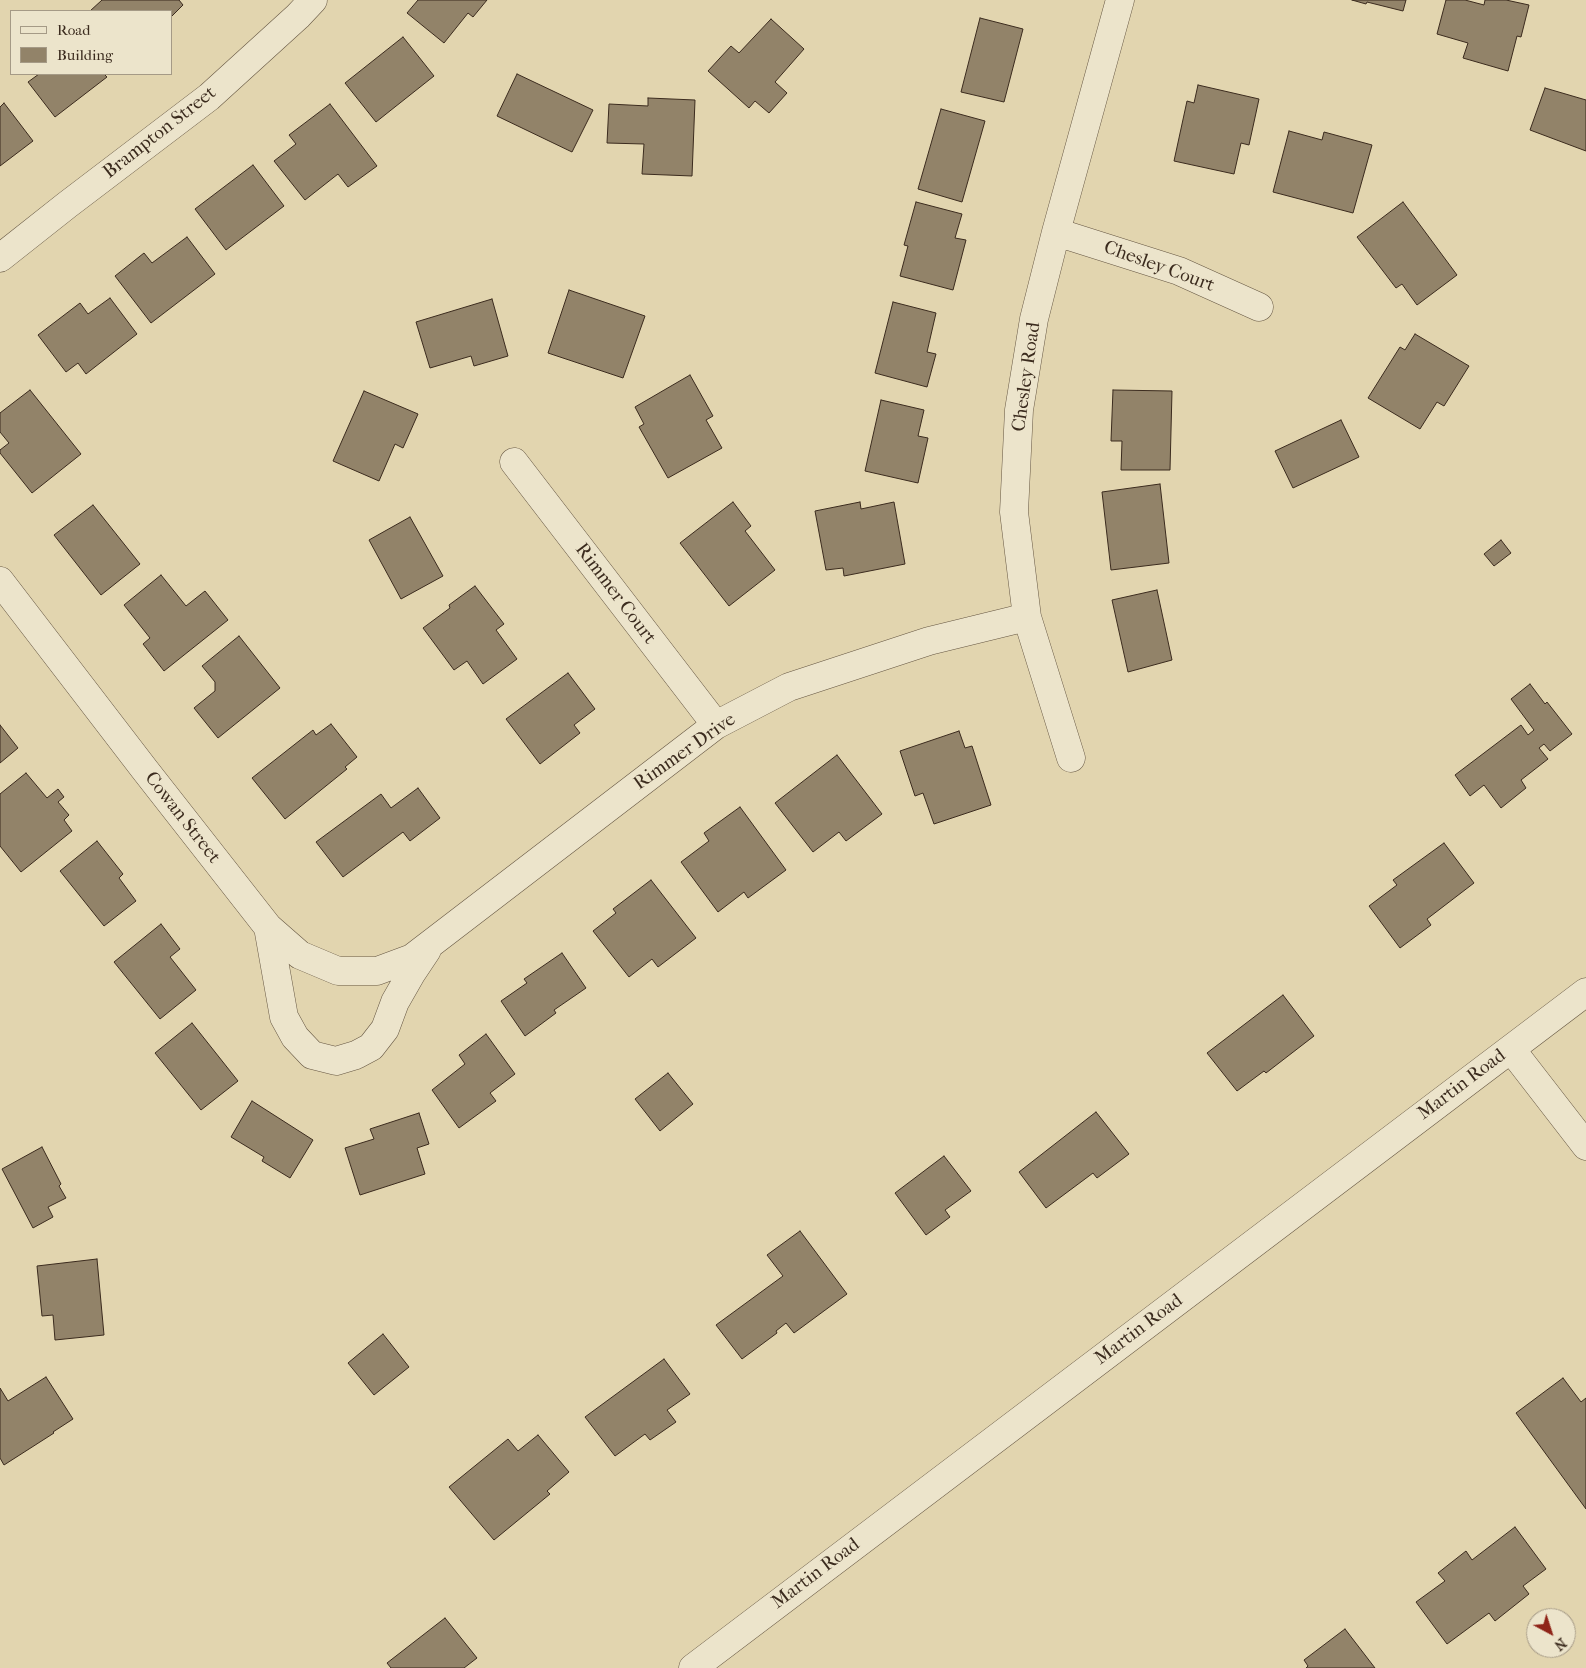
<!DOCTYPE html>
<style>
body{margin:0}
#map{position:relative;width:1586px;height:1668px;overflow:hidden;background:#e2d5af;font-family:"IM FELL French Canon",serif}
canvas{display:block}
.legend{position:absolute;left:10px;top:10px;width:162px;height:65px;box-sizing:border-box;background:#ece4cb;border:1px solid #a59a86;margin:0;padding:6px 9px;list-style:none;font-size:15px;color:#3b2b1e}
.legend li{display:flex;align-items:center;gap:10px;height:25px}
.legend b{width:25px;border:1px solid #a59a86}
.north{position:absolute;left:1526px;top:1608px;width:50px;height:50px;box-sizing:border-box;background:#ece4cb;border:1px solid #a59a86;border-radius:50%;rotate:140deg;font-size:14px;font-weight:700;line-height:20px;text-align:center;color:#3b2b1e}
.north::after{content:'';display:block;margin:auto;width:18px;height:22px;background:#8f2418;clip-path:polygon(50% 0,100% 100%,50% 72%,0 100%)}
</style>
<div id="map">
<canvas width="1586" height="1668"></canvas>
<ul class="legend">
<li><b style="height:6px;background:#ece4cb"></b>Road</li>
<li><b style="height:14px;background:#928369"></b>Building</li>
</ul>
<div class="north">N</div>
</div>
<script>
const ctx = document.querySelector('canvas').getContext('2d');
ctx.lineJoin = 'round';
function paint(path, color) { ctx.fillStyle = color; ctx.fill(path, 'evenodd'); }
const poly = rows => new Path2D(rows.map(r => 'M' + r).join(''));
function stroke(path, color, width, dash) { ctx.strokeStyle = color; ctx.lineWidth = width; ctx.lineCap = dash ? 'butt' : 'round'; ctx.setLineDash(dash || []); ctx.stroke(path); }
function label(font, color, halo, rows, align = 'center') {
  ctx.font = font + ' "IM FELL French Canon",serif'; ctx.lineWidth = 4.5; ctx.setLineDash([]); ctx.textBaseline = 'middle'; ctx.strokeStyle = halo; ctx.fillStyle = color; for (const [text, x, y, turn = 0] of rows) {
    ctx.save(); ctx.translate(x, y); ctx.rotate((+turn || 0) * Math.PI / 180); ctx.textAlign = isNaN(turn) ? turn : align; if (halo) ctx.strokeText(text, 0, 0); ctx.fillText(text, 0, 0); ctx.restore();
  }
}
const building = poly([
 [102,0,179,0,183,5,171,17,171,11,90,11,102,0],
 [418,0,487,0,473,17,468,13,444,43,407,13,418,0],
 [1352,0,1406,0,1403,11,1367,2,1366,4,1352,0],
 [1446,0,1465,0,1484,5,1485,0,1506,0,1529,5,1521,37,1517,36,1508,71,1463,58,1468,43,1437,34,1446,0],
 [980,18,1023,29,1004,102,961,92,980,18],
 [771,19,804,49,775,82,787,93,769,113,755,101,749,108,708,71,731,46,739,53,771,19],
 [403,37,434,76,376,122,345,83,403,37],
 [39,74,104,74,107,77,55,117,28,82,39,74],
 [517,74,593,110,572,152,497,116,517,74],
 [1198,85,1259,99,1249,145,1241,143,1234,174,1174,161,1187,101,1194,103,1198,85],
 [1545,88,1586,100,1586,151,1530,130,1545,88],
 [648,98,695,100,692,176,642,174,644,144,607,143,609,104,648,106,648,98],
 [4,103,33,141,0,166,0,107,4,103],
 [330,104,377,166,348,187,338,174,305,200,274,161,296,144,289,135,330,104],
 [941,109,985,121,962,202,918,189,941,109],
 [1289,131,1322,140,1324,132,1372,145,1353,213,1273,192,1289,131],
 [253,165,284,206,226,250,195,209,253,165],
 [916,202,962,214,955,238,966,240,953,290,900,276,908,246,904,245,916,202],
 [1403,202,1457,275,1417,305,1402,284,1396,288,1357,237,1403,202],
 [187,237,215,274,151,323,115,276,144,253,152,263,187,237],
 [569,290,645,316,623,378,548,353,569,290],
 [110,298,137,334,86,374,78,363,66,372,38,335,80,303,88,314,110,298],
 [492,299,508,356,474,366,471,356,430,368,416,322,492,299],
 [893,302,936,313,927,352,936,354,927,387,875,373,893,302],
 [1415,334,1469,366,1444,406,1437,402,1420,429,1368,398,1400,347,1405,350,1415,334],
 [690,375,713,416,706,420,722,448,668,478,639,427,644,424,635,407,690,375],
 [30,390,81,454,32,493,0,453,0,450,9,443,0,432,0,413,30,390],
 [1113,390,1172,391,1170,470,1121,470,1122,441,1111,441,1113,390],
 [364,391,418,414,403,448,395,444,379,481,333,461,364,391],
 [881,400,924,410,918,436,928,438,918,483,865,471,881,400],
 [1341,420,1359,457,1293,488,1275,451,1341,420],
 [1160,484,1169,563,1111,570,1102,492,1160,484],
 [733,502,751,526,745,531,775,570,729,606,680,543,733,502],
 [860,502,861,509,894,502,905,564,844,576,843,568,826,570,815,511,860,502],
 [93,505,140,564,101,595,54,535,93,505],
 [410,517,443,576,401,599,369,540,410,517],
 [1501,540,1511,553,1494,566,1484,554,1501,540],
 [161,575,186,606,205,591,228,620,164,671,143,644,150,638,124,605,161,575],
 [475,586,504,624,496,630,517,659,483,684,467,661,454,670,423,628,450,608,449,605,475,586],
 [1157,590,1172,660,1128,672,1112,600,1157,590],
 [239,636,280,688,218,738,194,708,215,691,215,682,202,666,239,636],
 [568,673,595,709,574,725,580,733,540,764,506,719,568,673],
 [1530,684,1545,704,1547,702,1572,734,1550,751,1544,744,1539,748,1548,759,1521,780,1526,788,1501,808,1484,785,1470,796,1455,775,1521,725,1528,735,1534,730,1511,699,1530,684],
 [331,724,357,757,345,767,347,769,285,819,252,778,313,730,316,735,331,724],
 [0,725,18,748,0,763,0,725],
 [959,731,965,748,972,746,991,805,934,824,923,793,915,796,900,751,959,731],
 [837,755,882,814,846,841,839,832,813,852,775,803,837,755],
 [26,773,47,798,58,789,64,797,58,802,69,815,64,820,72,831,21,872,0,846,0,794,26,773],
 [418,788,440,818,410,841,403,832,343,877,316,842,381,794,391,808,418,788],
 [740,807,786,870,748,898,744,892,718,912,681,862,709,841,704,833,740,807],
 [97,841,123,874,119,878,136,901,104,926,60,871,97,841],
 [1444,843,1474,883,1427,919,1431,925,1400,948,1369,906,1397,885,1393,880,1444,843],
 [651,880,696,938,658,967,652,959,629,977,593,931,616,913,613,909,651,880],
 [161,924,180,949,170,957,196,990,160,1019,114,962,161,924],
 [562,953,586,988,554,1010,556,1013,525,1036,501,1001,527,983,524,979,562,953],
 [1283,995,1314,1036,1266,1073,1264,1071,1237,1091,1207,1053,1283,995],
 [192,1023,238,1081,201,1110,155,1053,192,1023],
 [486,1034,515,1074,490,1093,496,1101,459,1128,432,1090,465,1064,459,1055,486,1034],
 [668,1073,693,1104,660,1131,635,1099,668,1073],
 [252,1101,313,1140,290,1178,262,1161,264,1157,231,1137,252,1101],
 [1096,1112,1129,1154,1097,1178,1093,1173,1046,1208,1019,1172,1096,1112],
 [419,1113,429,1144,417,1148,425,1174,360,1195,345,1148,374,1139,370,1129,419,1113],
 [42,1147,61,1184,59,1186,66,1198,48,1207,53,1217,33,1228,2,1169,42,1147],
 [944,1156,971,1191,945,1210,950,1217,926,1235,895,1193,944,1156],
 [800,1231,847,1294,794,1333,786,1323,776,1331,777,1333,742,1359,716,1325,783,1276,767,1255,800,1231],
 [97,1259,104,1335,55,1340,53,1315,42,1316,37,1266,97,1259],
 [383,1334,409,1367,374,1395,348,1363,383,1334],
 [664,1359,690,1394,667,1410,676,1422,650,1440,645,1434,615,1456,585,1417,664,1359],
 [46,1377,73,1419,53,1432,54,1433,4,1465,0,1458,0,1388,8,1401,46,1377],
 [1563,1378,1581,1402,1586,1398,1586,1509,1516,1413,1563,1378],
 [538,1435,569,1472,547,1491,550,1494,494,1540,449,1487,508,1439,518,1451,538,1435],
 [1515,1527,1546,1569,1523,1586,1529,1594,1495,1621,1489,1613,1447,1644,1416,1602,1445,1581,1438,1573,1466,1551,1472,1560,1515,1527],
 [445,1618,477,1658,464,1668,391,1668,387,1663,445,1618],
 [1345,1629,1375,1668,1306,1668,1308,1666,1304,1660,1345,1629]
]);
paint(building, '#928369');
stroke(building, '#3b2b1e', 1);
const minor = poly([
 [1056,232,1179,271,1259,307],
 [0,258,67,205,209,97,298,16,313,0],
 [514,462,716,725],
 [0,581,145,770,268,927,300,955,338,971,377,971,412,958,716,725,789,687,929,641,1027,617],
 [1071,758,1027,617,1014,512,1019,410,1034,319,1056,232,1120,0],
 [268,927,284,1017,295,1037,312,1055,336,1061,356,1055,371,1047,385,1029,395,1002,411,974,427,950],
 [1511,1049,1586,1146],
 [693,1668,1586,992]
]);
stroke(minor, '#655642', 29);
stroke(minor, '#ece4cb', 28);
label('19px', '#3b2b1e', '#ece4cb', [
 ["Brampton Street",160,133,-38],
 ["Chesley Court",1159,267,20],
 ["Chesley Road",1027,377,-82],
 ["Rimmer Court",615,594,53],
 ["Rimmer Drive",685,752,-35],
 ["Cowan Street",182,818,52],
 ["Martin Road",1462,1085,-37],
 ["Martin Road",1139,1330,-37],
 ["Martin Road",816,1574,-37]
]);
</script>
